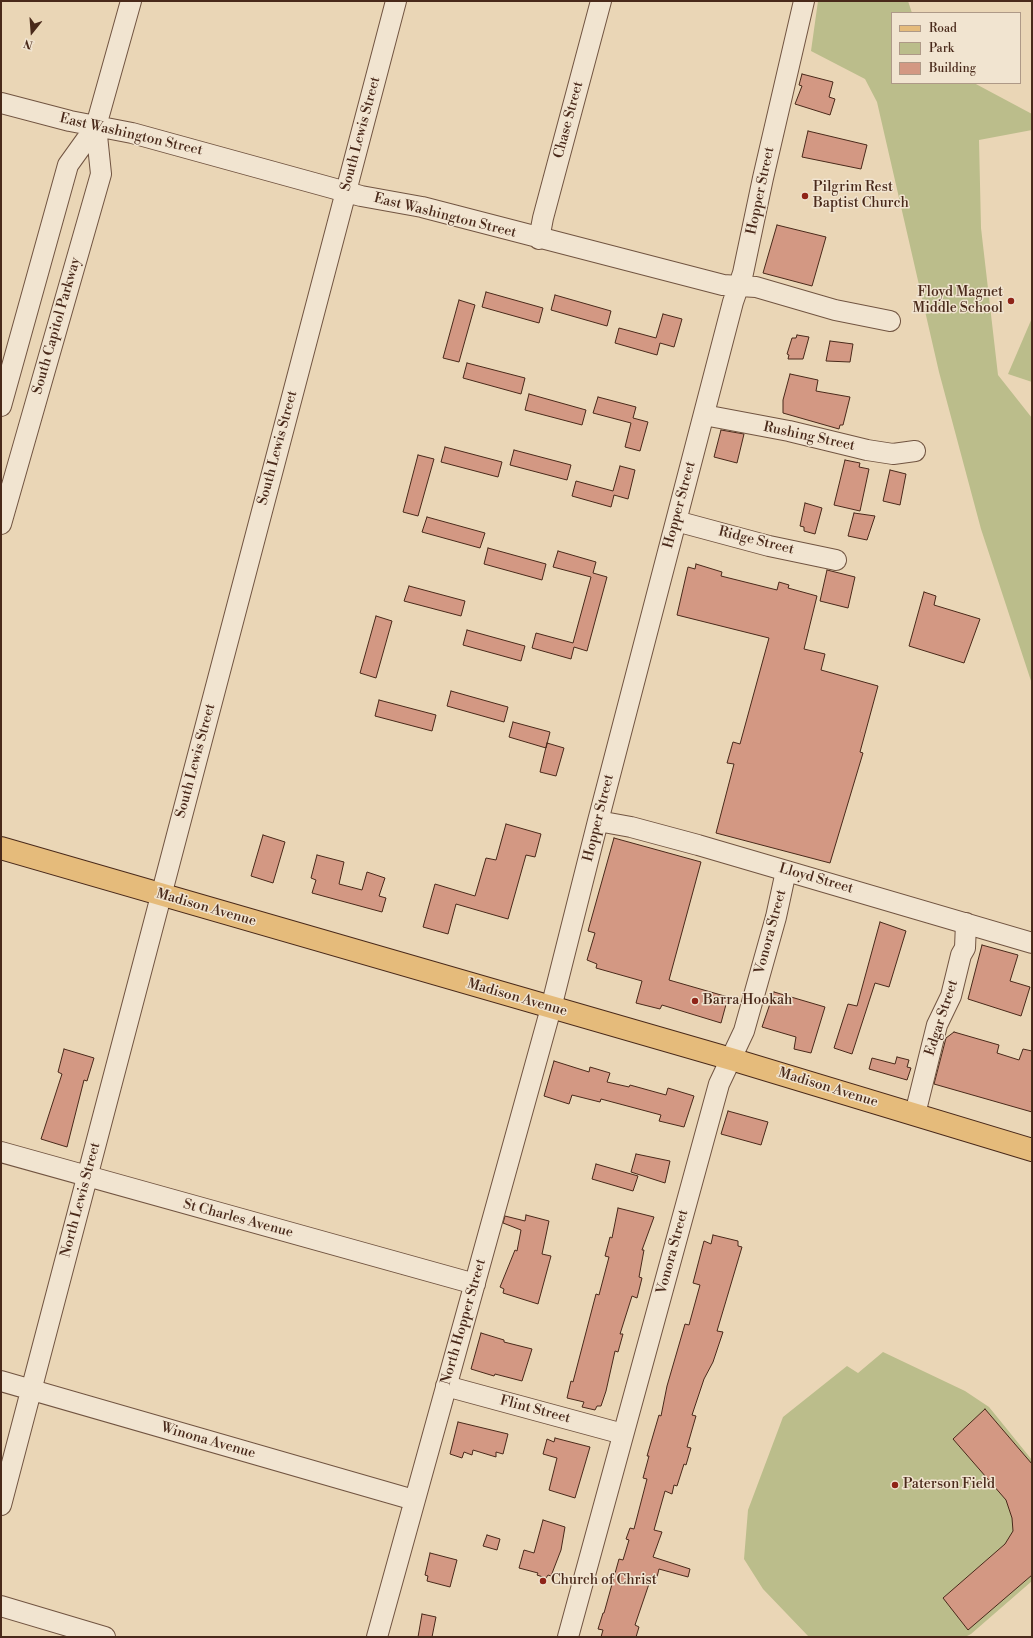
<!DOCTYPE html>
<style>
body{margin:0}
#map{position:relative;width:1033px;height:1638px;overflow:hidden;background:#ead6b6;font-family:"Libre Bodoni",serif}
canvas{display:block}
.frame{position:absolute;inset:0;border:2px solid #49291a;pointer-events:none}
.legend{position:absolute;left:891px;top:12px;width:130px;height:72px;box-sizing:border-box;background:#f1e4d0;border:1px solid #ae9987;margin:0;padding:5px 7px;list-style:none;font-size:12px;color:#49291a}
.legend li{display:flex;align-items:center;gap:8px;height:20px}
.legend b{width:20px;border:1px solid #ae9987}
.north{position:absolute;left:12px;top:12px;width:40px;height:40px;-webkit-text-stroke:3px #f1e4d0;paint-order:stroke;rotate:197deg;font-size:11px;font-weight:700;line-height:16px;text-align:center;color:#49291a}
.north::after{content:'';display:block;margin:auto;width:14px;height:18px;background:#49291a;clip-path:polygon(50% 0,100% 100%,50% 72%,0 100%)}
</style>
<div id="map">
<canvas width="1033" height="1638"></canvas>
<div class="frame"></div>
<ul class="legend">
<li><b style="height:5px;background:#e5bb7b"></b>Road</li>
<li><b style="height:11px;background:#bbbd8b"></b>Park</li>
<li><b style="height:11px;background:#d39883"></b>Building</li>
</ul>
<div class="north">N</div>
</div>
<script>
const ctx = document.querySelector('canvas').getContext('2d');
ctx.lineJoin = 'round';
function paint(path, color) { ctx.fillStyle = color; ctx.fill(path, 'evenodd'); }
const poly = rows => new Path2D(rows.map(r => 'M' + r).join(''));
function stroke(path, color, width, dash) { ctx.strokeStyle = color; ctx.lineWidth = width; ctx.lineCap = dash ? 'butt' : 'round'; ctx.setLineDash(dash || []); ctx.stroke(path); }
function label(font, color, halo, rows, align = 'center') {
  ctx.font = font + ' "Libre Bodoni",serif'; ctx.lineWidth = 3; ctx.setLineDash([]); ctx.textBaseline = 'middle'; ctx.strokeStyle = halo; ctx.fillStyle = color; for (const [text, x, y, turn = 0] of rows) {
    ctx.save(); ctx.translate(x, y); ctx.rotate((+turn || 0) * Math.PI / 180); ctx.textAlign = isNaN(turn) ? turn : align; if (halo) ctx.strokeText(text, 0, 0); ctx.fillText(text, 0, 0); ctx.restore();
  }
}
paint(poly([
 [818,1,908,1,912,13,892,13,892,83,974,83,1032,114,1032,130,979,140,981,228,998,375,1032,418,1032,684,981,529,939,372,877,102,865,79,811,51],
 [1032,318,1032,382,1008,374],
 [883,1352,965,1391,989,1407,1032,1460,1032,1581,971,1634,965,1637,809,1637,763,1589,744,1559,748,1510,783,1417,847,1366,858,1373]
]), '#bbbd8b');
const building = poly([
 [802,74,833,82,829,97,835,99,830,115,795,104,802,86,799,85,802,74],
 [808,131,867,145,861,169,802,157,808,131],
 [777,225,826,237,812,286,763,273,777,225],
 [486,292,543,308,539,323,482,307,486,292],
 [555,295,611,311,607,326,551,310,555,295],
 [459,300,475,305,459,362,443,358,459,300],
 [663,314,682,319,674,347,660,343,657,355,615,343,619,328,656,338,663,314],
 [797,335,809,337,803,359,788,359,789,355,787,354,792,338,796,338,797,335],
 [830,341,853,344,850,362,826,361,830,341],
 [467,363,525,378,521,394,463,378,467,363],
 [790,374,818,380,816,391,850,397,843,425,840,425,839,429,783,413,783,400,790,374],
 [529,394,586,410,582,425,525,410,529,394],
 [598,397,636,407,633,418,648,422,640,451,625,447,631,423,593,413,598,397],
 [721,430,744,434,737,463,714,457,721,430],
 [445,447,502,462,498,477,441,462,445,447],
 [514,450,571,465,567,480,510,465,514,450],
 [418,455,434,459,418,516,403,512,418,455],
 [845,460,860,463,859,467,869,469,860,511,834,505,845,460],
 [620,466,635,470,628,499,614,495,611,507,572,496,576,481,613,491,620,466],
 [890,470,906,474,900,505,883,501,890,470],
 [805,503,822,508,815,534,804,531,804,527,800,526,805,503],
 [854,513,875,516,867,540,848,536,854,513],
 [427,517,485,533,480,548,422,532,427,517],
 [488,548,546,564,542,580,484,564,488,548],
 [558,551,596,562,593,573,607,577,587,651,574,647,571,659,532,648,536,633,573,643,591,577,553,567,558,551],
 [696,564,722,572,721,576,777,590,779,582,789,585,788,588,817,596,804,649,825,654,821,670,878,686,860,752,863,753,830,863,716,833,734,764,727,763,733,742,740,744,769,638,677,615,688,567,695,569,696,564],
 [827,570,855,577,848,608,820,601,827,570],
 [409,586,465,601,461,616,404,601,409,586],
 [924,592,936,596,934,605,980,619,964,663,909,646,924,592],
 [376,616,392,621,376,678,360,673,376,616],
 [467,630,525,646,521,661,463,645,467,630],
 [451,691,508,707,504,722,447,706,451,691],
 [379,700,436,715,432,731,375,716,379,700],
 [513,722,550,732,546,748,509,737,513,722],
 [547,743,564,748,556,776,540,772,547,743],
 [506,824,541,834,535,857,526,855,508,919,456,904,448,934,423,927,435,884,475,896,486,858,496,860,506,824],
 [263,835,285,842,273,883,251,876,263,835],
 [614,838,701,862,669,980,728,997,721,1023,662,1005,660,1009,636,1003,642,981,596,968,597,964,587,960,595,933,588,931,614,838],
 [317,855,344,862,339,884,362,890,367,872,385,878,379,896,386,898,382,912,312,893,316,880,311,878,317,855],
 [880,922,906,931,889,987,875,983,852,1054,834,1048,848,1004,857,1006,880,922],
 [982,945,1018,955,1010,981,1030,987,1021,1016,968,999,982,945],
 [774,992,825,1007,811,1053,794,1049,796,1037,762,1027,774,992],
 [954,1032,999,1045,997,1053,1019,1060,1023,1049,1032,1051,1032,1112,934,1084,946,1038,954,1032],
 [64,1049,94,1058,87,1081,84,1080,67,1147,41,1139,62,1074,58,1072,64,1049],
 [897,1057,909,1060,907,1067,911,1068,907,1080,869,1069,872,1058,895,1064,897,1057],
 [554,1061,589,1072,590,1067,610,1073,607,1082,629,1087,630,1085,666,1095,668,1088,694,1096,684,1127,659,1121,661,1115,601,1099,600,1102,572,1095,569,1104,544,1096,554,1061],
 [728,1111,768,1122,761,1145,721,1134,728,1111],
 [636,1154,670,1161,665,1183,631,1172,636,1154],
 [596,1164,638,1176,633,1191,592,1179,596,1164],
 [618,1208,654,1217,642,1250,644,1250,639,1277,642,1278,637,1298,632,1296,620,1334,623,1334,618,1352,615,1351,606,1391,601,1406,597,1406,595,1410,582,1407,584,1402,567,1398,571,1381,573,1382,596,1294,599,1295,609,1257,605,1256,610,1237,612,1238,618,1208],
 [526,1215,549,1221,542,1254,551,1256,538,1304,503,1293,504,1289,500,1287,515,1250,517,1251,521,1230,503,1223,505,1216,525,1221,526,1215],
 [713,1235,738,1241,738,1246,742,1247,717,1331,723,1332,713,1362,704,1379,692,1415,696,1416,687,1447,691,1448,686,1465,684,1464,677,1486,674,1485,672,1494,665,1491,654,1530,662,1532,653,1557,690,1569,688,1577,659,1569,657,1577,652,1575,635,1625,639,1627,636,1637,601,1637,603,1630,598,1629,603,1613,604,1613,619,1559,623,1560,629,1540,626,1539,630,1528,634,1529,647,1479,643,1478,649,1456,647,1456,659,1415,661,1416,667,1386,685,1324,689,1325,700,1285,693,1283,704,1241,711,1244,713,1235],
 [481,1333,504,1340,504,1342,532,1349,522,1381,495,1374,494,1376,471,1369,481,1333],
 [985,1409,1032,1464,1032,1575,968,1630,943,1598,1005,1544,1013,1531,1012,1518,1006,1500,953,1439,985,1409],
 [458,1422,508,1434,503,1454,496,1452,496,1457,473,1450,472,1455,464,1452,462,1458,450,1454,458,1422],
 [555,1438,590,1447,575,1498,549,1490,557,1458,543,1454,547,1439,554,1442,555,1438],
 [543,1520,565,1527,561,1550,551,1576,548,1575,546,1578,537,1575,538,1573,519,1568,524,1550,534,1553,543,1520],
 [487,1535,500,1539,497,1550,483,1546,487,1535],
 [430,1553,457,1560,450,1587,427,1581,428,1576,425,1575,430,1553],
 [422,1614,436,1617,432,1637,418,1637,422,1614]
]);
paint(building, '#d39883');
stroke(building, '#49291a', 1);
const minor = poly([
 [1,103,70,121,132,133,361,196,422,207,723,285,756,287,835,310,890,321],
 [539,239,543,218,601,1],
 [1,406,68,165,96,126,131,1],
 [704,415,789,431,867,450,893,454,915,451],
 [676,521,769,546,836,560],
 [1,524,101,174,96,126],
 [598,821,631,827,698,845,1032,943],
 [915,1114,937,1025,951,996,961,955,965,948,966,923],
 [1,1152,475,1284],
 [1,1381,414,1500],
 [446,1386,623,1434],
 [1,1505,396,1],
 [1,1606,105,1637],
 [377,1637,551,1008,598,821,733,302,743,273,763,178,804,1],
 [568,1637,719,1084,744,1031,776,917,786,871]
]);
const major = poly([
 [1,848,731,1059,1032,1150]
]);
stroke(minor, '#715441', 22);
stroke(major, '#49291a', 24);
stroke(minor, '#f1e4d0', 20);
stroke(major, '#e5bb7b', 22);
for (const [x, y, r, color] of [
 [805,196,4,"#8f2418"],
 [1011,301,4,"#8f2418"],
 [695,1001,4,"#8f2418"],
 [895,1485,4,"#8f2418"],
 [543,1581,4,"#8f2418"]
]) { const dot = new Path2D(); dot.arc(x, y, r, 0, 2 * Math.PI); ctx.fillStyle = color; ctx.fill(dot); stroke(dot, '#f1e4d0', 1.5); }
label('14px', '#49291a', '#f1e4d0', [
 ["Chase Street",569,120,-75],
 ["South Lewis Street",361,134,-75],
 ["East Washington Street",131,135,13],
 ["Hopper Street",761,191,-78],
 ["East Washington Street",445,216,14],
 ["South Capitol Parkway",57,326,-74],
 ["Rushing Street",809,437,12],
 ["South Lewis Street",278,448,-75],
 ["Hopper Street",680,505,-75],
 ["Ridge Street",756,541,14],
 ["South Lewis Street",196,761,-75],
 ["Hopper Street",599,818,-76],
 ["Lloyd Street",816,879,16],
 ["Madison Avenue",206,908,16],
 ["Vonora Street",771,932,-75],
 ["Madison Avenue",517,998,16],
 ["Edgar Street",942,1018,-72],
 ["Madison Avenue",828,1088,17],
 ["North Lewis Street",81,1200,-75],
 ["St Charles Avenue",238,1219,15],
 ["Vonora Street",673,1252,-75],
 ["North Hopper Street",464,1322,-74],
 ["Flint Street",535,1410,15],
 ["Winona Avenue",208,1441,16]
]);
label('14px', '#49291a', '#f1e4d0', [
 ["Pilgrim Rest",813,188],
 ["Baptist Church",813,204],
 ["Floyd Magnet",1003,293,"right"],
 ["Middle School",1003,309,"right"],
 ["Barra Hookah",703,1001],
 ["Paterson Field",903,1485],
 ["Church of Christ",551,1581]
], 'left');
</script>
